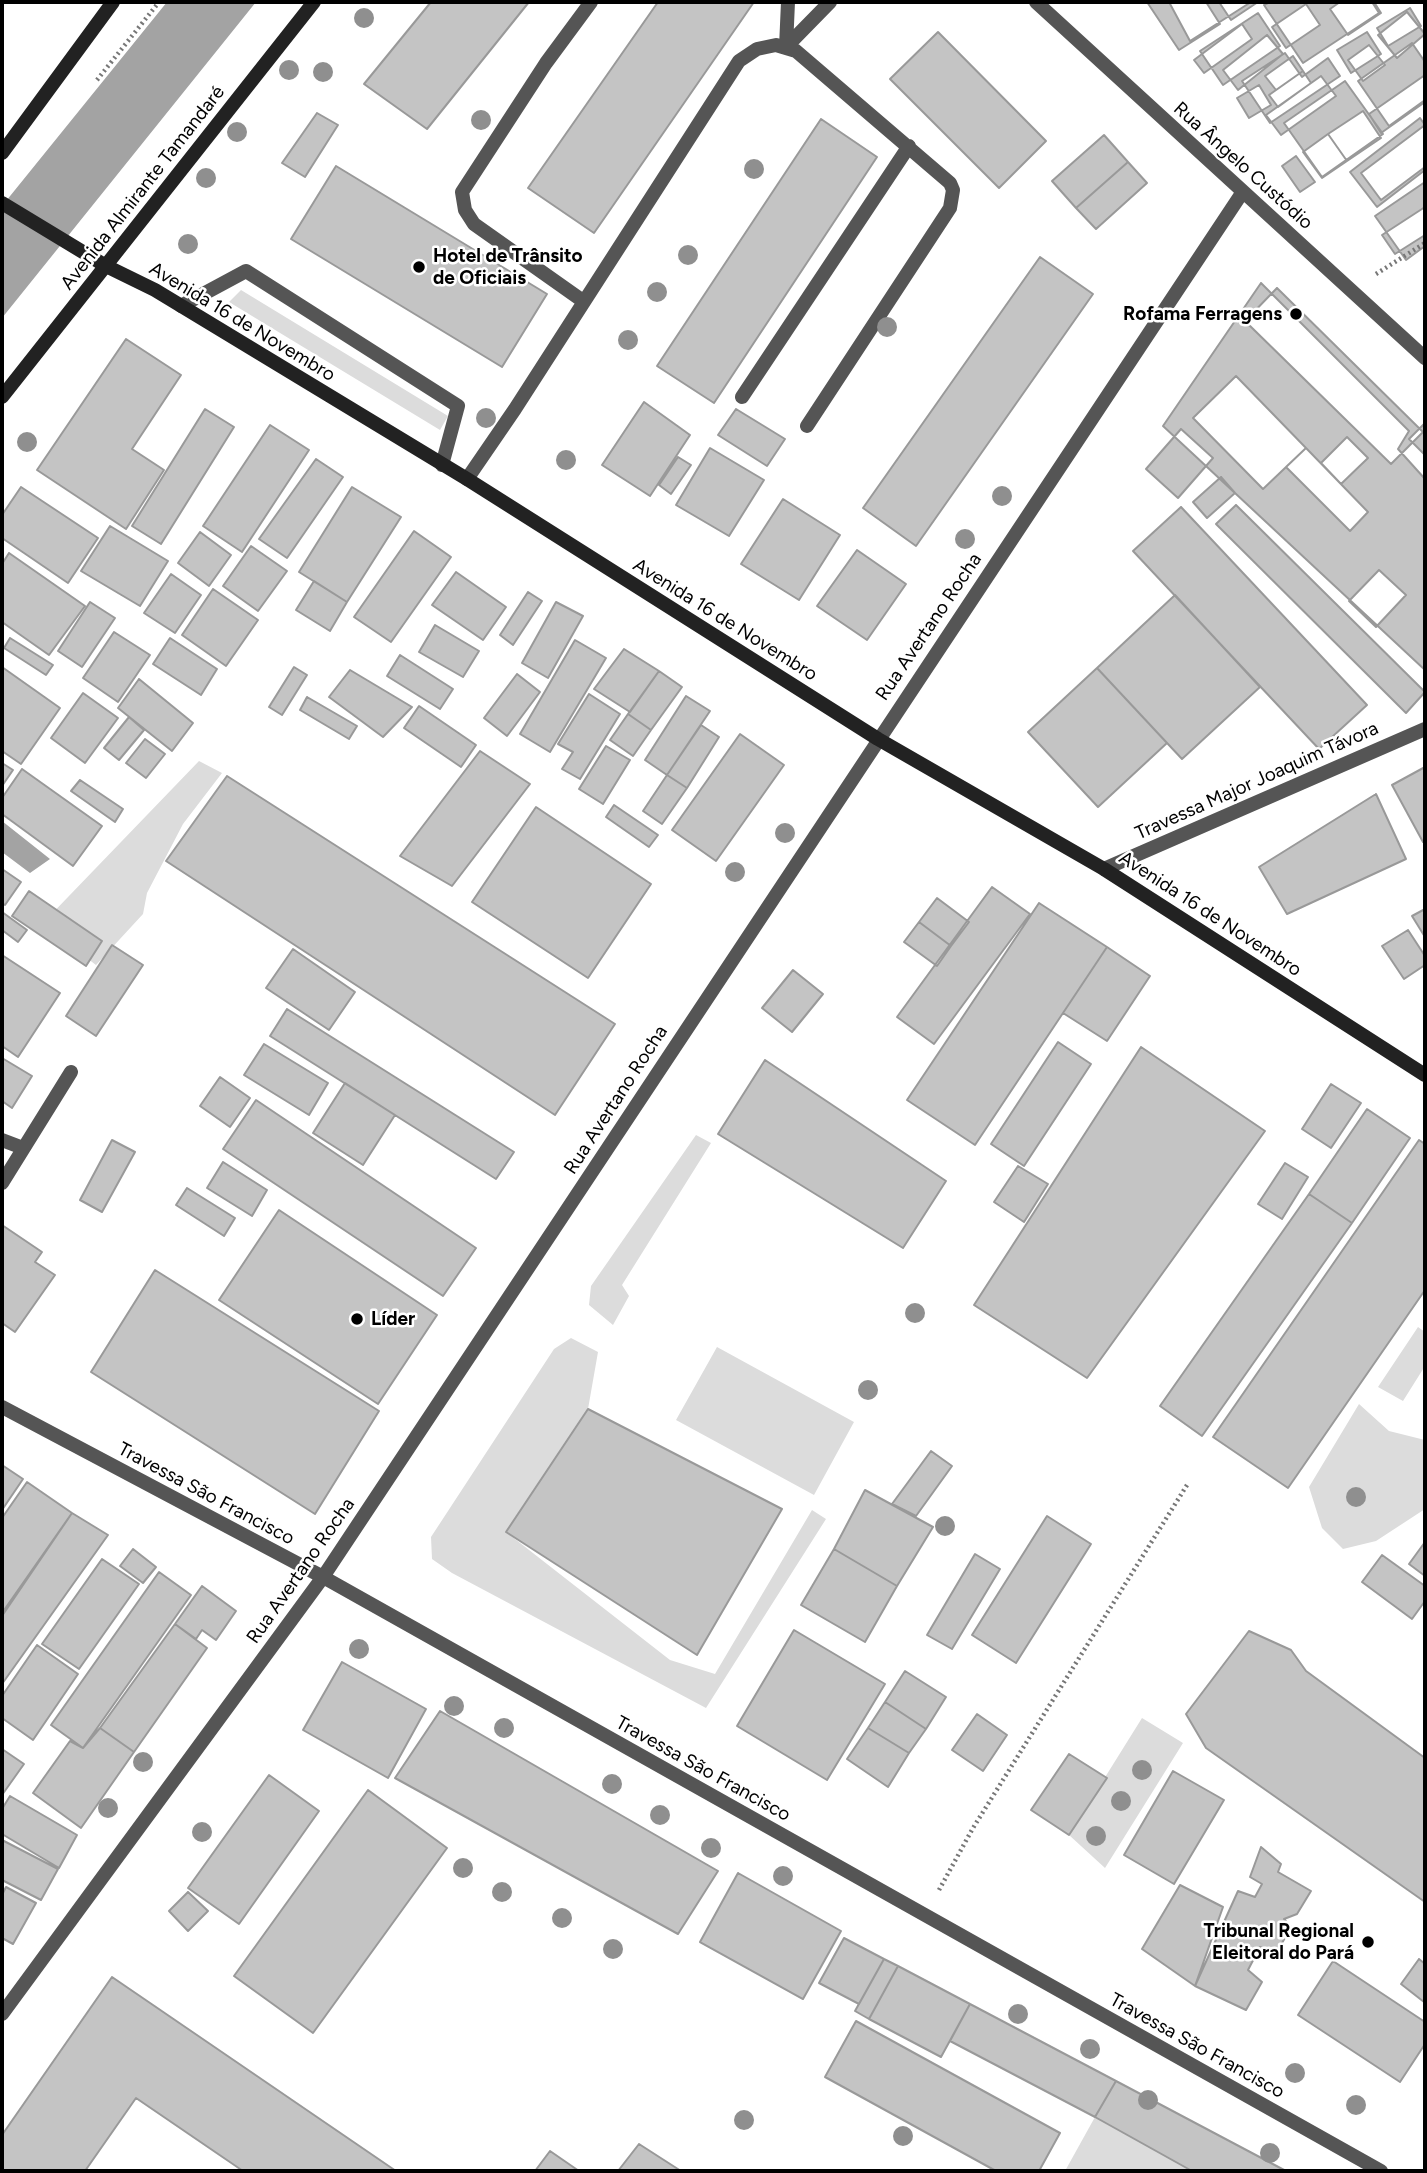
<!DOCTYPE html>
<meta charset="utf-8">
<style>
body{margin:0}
#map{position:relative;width:1427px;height:2173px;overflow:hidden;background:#fff;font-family:Figtree,sans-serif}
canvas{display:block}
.frame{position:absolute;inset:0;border:4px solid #000;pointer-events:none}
</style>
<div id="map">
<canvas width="1427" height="2173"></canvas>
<div class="frame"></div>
</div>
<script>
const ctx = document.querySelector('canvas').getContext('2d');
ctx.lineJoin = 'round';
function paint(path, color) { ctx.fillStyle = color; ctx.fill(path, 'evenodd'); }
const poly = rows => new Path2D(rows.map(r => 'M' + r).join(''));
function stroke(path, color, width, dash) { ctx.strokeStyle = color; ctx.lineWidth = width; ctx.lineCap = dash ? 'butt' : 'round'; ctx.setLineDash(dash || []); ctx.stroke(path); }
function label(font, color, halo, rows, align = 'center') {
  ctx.font = font + ' Figtree,sans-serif'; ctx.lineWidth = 5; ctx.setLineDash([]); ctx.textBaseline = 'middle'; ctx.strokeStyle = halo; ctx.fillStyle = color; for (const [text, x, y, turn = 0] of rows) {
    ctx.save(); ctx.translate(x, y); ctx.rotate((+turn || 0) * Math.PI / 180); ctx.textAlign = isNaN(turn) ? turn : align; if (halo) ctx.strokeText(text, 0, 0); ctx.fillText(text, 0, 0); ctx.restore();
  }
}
paint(poly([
 [241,290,448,416,440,430,229,302],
 [199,761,222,773,183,824,147,893,143,914,96,965,42,924],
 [696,1135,711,1143,622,1285,629,1296,613,1325,589,1305,591,1286],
 [1418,1327,1425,1332,1425,1366,1403,1401,1378,1387],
 [571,1338,598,1352,588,1409,506,1532,670,1660,715,1674,812,1510,826,1519,706,1708,452,1573,432,1559,431,1537,554,1349],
 [717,1347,854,1422,814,1495,676,1420],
 [1359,1404,1389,1431,1425,1440,1425,1509,1376,1541,1343,1549,1322,1528,1309,1487],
 [1142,1718,1183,1743,1105,1868,1069,1835],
 [1095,2117,1192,2171,1065,2171]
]), '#dcdcdc');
paint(poly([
 [167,2,256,2,2,318,2,206],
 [2,821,50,859,30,873,2,852]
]), '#a3a3a3');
const building = poly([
 [431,2,529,2,427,129,364,84,431,2],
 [658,2,754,2,594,233,528,188,658,2],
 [1147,2,1206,2,1220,24,1179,50,1147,2],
 [1169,2,1251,2,1190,41,1169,2],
 [1219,2,1258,2,1231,20,1219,2],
 [1270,2,1372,2,1379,13,1303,63,1264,5,1270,2],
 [1340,2,1374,2,1381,13,1348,35,1330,9,1340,2],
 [1306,4,1320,25,1286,48,1272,27,1306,4],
 [1410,8,1421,26,1388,46,1377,28,1410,8],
 [1407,12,1425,34,1397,58,1378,35,1407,12],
 [1258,13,1280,46,1223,85,1200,51,1258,13],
 [1242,24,1252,39,1204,73,1194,60,1242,24],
 [938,32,1046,141,999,188,890,79,938,32],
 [1367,32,1381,54,1351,73,1337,50,1367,32],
 [1267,35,1283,54,1238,90,1223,70,1267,35],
 [1412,43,1425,62,1425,100,1389,126,1358,81,1412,43],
 [1369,45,1385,65,1363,81,1348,60,1369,45],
 [1285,53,1302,77,1328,58,1340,76,1270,123,1242,81,1285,53],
 [1293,56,1303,71,1276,90,1265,76,1293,56],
 [1303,71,1311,83,1278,107,1269,95,1303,71],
 [1425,75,1425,102,1381,133,1369,114,1425,75],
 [1321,76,1336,96,1281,135,1266,115,1321,76],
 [1345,81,1383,134,1322,177,1284,123,1345,81],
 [1259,85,1271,105,1249,118,1237,98,1259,85],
 [1363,111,1381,138,1347,161,1328,134,1363,111],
 [317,113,338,125,305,177,282,163,317,113],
 [1420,118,1425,125,1425,170,1377,207,1350,172,1420,118],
 [821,119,877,157,714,403,657,366,821,119],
 [1425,125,1425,167,1381,200,1361,173,1425,125],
 [1328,134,1347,161,1322,178,1303,152,1328,134],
 [1104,135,1128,162,1076,208,1052,181,1104,135],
 [1296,156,1315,182,1300,192,1282,166,1296,156],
 [1128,162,1147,183,1096,229,1076,208,1128,162],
 [336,166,547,294,502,367,291,239,336,166],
 [1425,182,1425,246,1406,260,1375,216,1425,182],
 [1425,207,1425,235,1395,254,1382,235,1425,207],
 [1040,257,1093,294,916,546,863,508,1040,257],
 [1261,283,1409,431,1398,449,1425,479,1425,670,1163,426,1261,283],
 [1277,288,1423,432,1391,464,1245,321,1277,288],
 [126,339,181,375,132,449,164,470,126,529,37,470,126,339],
 [1236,376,1306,448,1263,489,1193,418,1236,376],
 [644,402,690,435,650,496,602,465,644,402],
 [205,409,234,427,161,544,132,526,205,409],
 [736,409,785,439,767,466,718,435,736,409],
 [1425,423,1425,455,1409,439,1425,423],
 [270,425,309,450,242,552,203,526,270,425],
 [1181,429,1213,458,1178,498,1146,469,1181,429],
 [1347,437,1368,458,1341,484,1321,463,1347,437],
 [710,448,764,480,729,536,676,505,710,448],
 [1306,448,1368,512,1350,531,1286,467,1306,448],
 [678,457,691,465,671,494,659,485,678,457],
 [316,459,343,477,287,558,259,539,316,459],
 [1221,477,1235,493,1207,518,1193,502,1221,477],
 [21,487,98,538,68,583,2,538,2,515,21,487],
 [352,487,401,517,347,602,299,572,352,487],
 [783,499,840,535,799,600,741,564,783,499],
 [1236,505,1425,692,1406,713,1216,524,1236,505],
 [1181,507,1367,705,1319,749,1133,551,1181,507],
 [110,526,168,561,140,606,81,571,110,526],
 [414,531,451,557,391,642,354,617,414,531],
 [200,532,231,555,209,586,178,563,200,532],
 [251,546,287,571,258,611,223,586,251,546],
 [857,550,906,584,867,640,817,606,857,550],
 [9,553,85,606,49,655,2,622,2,564,9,553],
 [1379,570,1406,595,1376,627,1349,601,1379,570],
 [456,572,506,607,483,640,432,605,456,572],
 [171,574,201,595,175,633,144,613,171,574],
 [314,581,347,602,330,631,296,610,314,581],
 [213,589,258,620,226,666,182,635,213,589],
 [528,592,542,601,513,645,500,635,528,592],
 [1175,595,1260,687,1182,759,1097,668,1175,595],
 [90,602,115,618,82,667,58,651,90,602],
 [556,602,583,616,548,678,522,663,556,602],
 [435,625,479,651,463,677,419,652,435,625],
 [114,632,150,655,118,702,83,678,114,632],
 [10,638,53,665,46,675,4,648,10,638],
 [170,638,217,669,201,695,153,664,170,638],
 [575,640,606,658,550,752,520,734,575,640],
 [624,649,659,671,630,712,594,689,624,649],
 [400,655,453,689,440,709,387,676,400,655],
 [2,667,60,708,21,764,2,751,2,667],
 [294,667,307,675,282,715,269,707,294,667],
 [1097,668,1167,743,1098,807,1028,732,1097,668],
 [350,670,412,707,383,737,329,697,350,670],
 [659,671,682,687,651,730,628,714,659,671],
 [517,674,540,692,507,736,484,718,517,674],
 [139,679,193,723,172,751,118,708,139,679],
 [83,693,118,718,85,763,51,738,83,693],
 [589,694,620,714,580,779,562,769,573,752,558,744,589,694],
 [686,696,710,711,667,775,645,760,686,696],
 [307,697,357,726,349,739,300,710,307,697],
 [419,706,476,745,461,767,404,728,419,706],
 [628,714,651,730,633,756,610,740,628,714],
 [129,717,144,730,119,760,104,748,129,717],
 [701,725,719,737,687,788,667,775,701,725],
 [740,734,784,765,716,861,672,830,740,734],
 [145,739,165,754,146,778,126,763,145,739],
 [606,746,630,760,603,804,579,789,606,746],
 [480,751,530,784,452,886,400,856,480,751],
 [2,763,13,770,2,786,2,763],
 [1425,767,1425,841,1423,842,1392,785,1425,767],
 [22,769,102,826,73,866,2,814,2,798,22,769],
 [667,775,687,788,662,824,643,811,667,775],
 [227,776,615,1024,555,1115,166,861,227,776],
 [80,780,123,809,115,822,71,791,80,780],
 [1376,794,1406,859,1287,914,1259,867,1376,794],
 [614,805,658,835,649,847,606,817,614,805],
 [536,807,651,884,588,978,472,902,536,807],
 [2,869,21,882,5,905,2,903,2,869],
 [992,887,1030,914,934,1044,897,1017,992,887],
 [29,891,102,941,86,966,12,916,29,891],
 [937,898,969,922,951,946,919,922,937,898],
 [1039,903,1107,947,975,1145,907,1100,1039,903],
 [1425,909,1425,937,1412,916,1425,909],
 [2,912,27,930,18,942,2,930,2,912],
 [919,922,951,946,937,966,904,942,919,922],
 [1408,930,1425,956,1425,965,1404,979,1382,946,1408,930],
 [112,945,143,965,96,1036,66,1016,112,945],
 [1107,947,1150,976,1107,1041,1063,1013,1107,947],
 [293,949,355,992,329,1030,266,988,293,949],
 [2,955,60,993,18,1057,2,1046,2,955],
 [793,970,823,994,792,1032,762,1008,793,970],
 [287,1009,514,1152,496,1179,270,1036,287,1009],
 [1058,1042,1091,1064,1024,1166,991,1144,1058,1042],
 [264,1044,328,1083,309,1115,244,1075,264,1044],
 [1141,1047,1265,1131,1087,1378,974,1305,1141,1047],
 [2,1058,32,1076,12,1108,2,1101,2,1058],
 [765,1060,946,1181,903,1248,718,1134,765,1060],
 [220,1077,250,1098,230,1127,200,1106,220,1077],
 [345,1083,395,1115,363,1165,313,1133,345,1083],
 [1331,1084,1361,1103,1331,1148,1302,1129,1331,1084],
 [256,1100,476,1248,443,1296,223,1149,256,1100],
 [1367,1109,1410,1138,1352,1223,1309,1194,1367,1109],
 [112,1140,135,1152,102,1212,80,1200,112,1140],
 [1419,1140,1425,1144,1425,1290,1288,1488,1213,1437,1419,1140],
 [223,1162,267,1190,252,1216,207,1188,223,1162],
 [1285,1163,1308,1177,1282,1219,1258,1204,1285,1163],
 [1018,1166,1048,1184,1024,1222,994,1202,1018,1166],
 [187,1188,235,1218,224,1236,176,1205,187,1188],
 [1309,1194,1352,1223,1202,1436,1160,1406,1309,1194],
 [279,1210,437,1315,378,1404,219,1300,279,1210],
 [2,1225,42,1252,35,1262,55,1275,15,1332,2,1323,2,1225],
 [155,1270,379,1411,315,1514,91,1372,155,1270],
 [588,1409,782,1509,697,1655,506,1532,588,1409],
 [931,1451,952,1466,916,1516,892,1504,931,1451],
 [2,1465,23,1479,2,1510,2,1465],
 [27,1482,72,1513,2,1613,2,1518,27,1482],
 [865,1490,933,1527,897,1586,834,1549,865,1490],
 [72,1513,108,1535,2,1684,2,1616,72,1513],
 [1047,1516,1091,1544,1016,1663,972,1635,1047,1516],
 [1425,1542,1425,1576,1409,1564,1425,1542],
 [133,1549,156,1567,143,1583,120,1566,133,1549],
 [834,1549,897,1586,865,1642,801,1605,834,1549],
 [975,1554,1000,1569,952,1649,927,1635,975,1554],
 [1382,1555,1425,1586,1425,1601,1412,1619,1362,1582,1382,1555],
 [102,1559,139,1584,79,1669,42,1644,102,1559],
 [159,1572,191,1595,83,1748,51,1725,159,1572],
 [202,1586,236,1611,216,1640,202,1630,196,1639,175,1624,202,1586],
 [175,1624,207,1648,134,1752,100,1728,175,1624],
 [794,1630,885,1684,827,1780,737,1726,794,1630],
 [1249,1631,1291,1650,1306,1671,1425,1758,1425,1902,1206,1748,1186,1714,1249,1631],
 [37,1645,78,1674,33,1740,2,1718,2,1696,37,1645],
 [342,1662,426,1709,388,1778,303,1730,342,1662],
 [905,1671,946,1697,926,1729,885,1702,905,1671],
 [885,1702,926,1729,909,1753,868,1728,885,1702],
 [440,1711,718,1871,678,1934,395,1778,440,1711],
 [977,1714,1007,1735,983,1771,952,1750,977,1714],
 [100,1728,134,1752,81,1828,33,1793,70,1741,83,1748,100,1728],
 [868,1728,909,1753,888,1787,847,1759,868,1728],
 [2,1749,24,1764,2,1795,2,1749],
 [1069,1754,1107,1778,1069,1835,1031,1810,1069,1754],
 [1173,1771,1224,1800,1174,1884,1124,1855,1173,1771],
 [269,1775,319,1811,239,1924,188,1888,269,1775],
 [368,1790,447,1848,313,2033,234,1976,368,1790],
 [10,1796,77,1835,59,1868,2,1834,2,1809,10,1796],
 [2,1840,58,1869,41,1900,2,1880,2,1840],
 [1261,1847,1281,1864,1278,1872,1311,1891,1297,1914,1284,1919,1291,1927,1277,1952,1260,1947,1248,1970,1262,1982,1246,2010,1195,1986,1238,1891,1255,1897,1262,1884,1250,1877,1261,1847],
 [738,1873,841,1931,803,1999,700,1942,738,1873],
 [1180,1885,1223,1907,1195,1986,1142,1949,1180,1885],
 [6,1887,36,1903,13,1944,2,1938,2,1895,6,1887],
 [188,1892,208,1911,188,1931,169,1911,188,1892],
 [844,1938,884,1959,859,2004,819,1983,844,1938],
 [884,1959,898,1966,869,2019,855,2011,884,1959],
 [1419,1959,1425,1964,1424,2002,1401,1984,1419,1959],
 [1333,1961,1425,2022,1425,2044,1400,2082,1298,2015,1333,1961],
 [898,1966,970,2004,941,2057,869,2019,898,1966],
 [112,1977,396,2171,243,2171,136,2098,85,2171,2,2171,2,2135,112,1977],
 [970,2004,1116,2081,1095,2117,950,2041,970,2004],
 [856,2021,1060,2133,1039,2171,996,2171,825,2077,856,2021],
 [1116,2081,1286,2171,1192,2171,1095,2117,1116,2081],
 [639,2144,681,2171,618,2171,639,2144],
 [550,2151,579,2171,535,2171,550,2151]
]);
paint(building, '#c4c4c4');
stroke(building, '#999', 2);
stroke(poly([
 [97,80,159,2],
 [1376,274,1425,243],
 [939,1890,973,1828,1187,1485]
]), '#777', 4.5, [2, 3.5]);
stroke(poly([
 [786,47,830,2],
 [786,47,788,2],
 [583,301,474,224,465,210,462,192,546,63,591,2],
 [181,306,246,271,458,406,442,465],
 [742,397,909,146],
 [467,479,515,409,739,61,757,49,776,45,796,51,950,183,953,190,950,208,807,426],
 [2,1140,23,1148],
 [2,1183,71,1072]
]), '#555', 14);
stroke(poly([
 [1036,2,1425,358],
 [1104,869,1425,729],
 [2,1407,323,1577,1381,2171],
 [2,2014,323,1577,1242,193]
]), '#555', 14);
stroke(poly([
 [2,153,113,2],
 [2,203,106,266,155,290,467,479,878,739,1104,869,1425,1075],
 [2,397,314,2]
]), '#222', 14);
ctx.fillStyle = '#8f8f8f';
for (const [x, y] of [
 [364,18],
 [289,70],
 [323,72],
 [481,120],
 [237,132],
 [754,169],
 [206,178],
 [188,244],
 [688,255],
 [657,292],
 [887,327],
 [628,340],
 [486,418],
 [27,442],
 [566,460],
 [1002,496],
 [965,539],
 [785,833],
 [735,872],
 [915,1313],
 [868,1390],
 [1356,1497],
 [945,1526],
 [359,1649],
 [454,1706],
 [504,1728],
 [143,1762],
 [1142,1770],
 [612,1784],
 [1121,1801],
 [108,1808],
 [660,1815],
 [202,1832],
 [1096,1836],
 [711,1848],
 [463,1868],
 [783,1876],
 [502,1892],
 [562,1918],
 [613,1949],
 [1018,2014],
 [1090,2049],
 [1295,2073],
 [1148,2100],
 [1356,2105],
 [744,2120],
 [903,2136],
 [1270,2153]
]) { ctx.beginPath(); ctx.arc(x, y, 10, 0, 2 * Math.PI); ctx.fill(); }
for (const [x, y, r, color] of [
 [419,267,7,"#000"],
 [1296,314,7,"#000"],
 [357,1319,7,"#000"],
 [1368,1942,7,"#000"]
]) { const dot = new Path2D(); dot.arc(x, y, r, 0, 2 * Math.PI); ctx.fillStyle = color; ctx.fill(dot); stroke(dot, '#fff', 2.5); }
label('19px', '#000', '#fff', [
 ["Rua Ângelo Custódio",1243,166,42],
 ["Avenida Almirante Tamandaré",143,188,-52],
 ["Avenida 16 de Novembro",242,322,31],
 ["Avenida 16 de Novembro",725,620,32],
 ["Rua Avertano Rocha",929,627,-56],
 ["Travessa Major Joaquim Távora",1257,781,-24],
 ["Avenida 16 de Novembro",1210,914,33],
 ["Rua Avertano Rocha",616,1100,-57],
 ["Travessa São Francisco",206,1494,28],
 ["Rua Avertano Rocha",301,1571,-55],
 ["Travessa São Francisco",703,1769,29],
 ["Travessa São Francisco",1197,2046,29]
]);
label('bold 19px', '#000', '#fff', [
 ["Hotel de Trânsito",433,256],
 ["de Oficiais",433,278],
 ["Rofama Ferragens",1282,314,"right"],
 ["Líder",371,1319],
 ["Tribunal Regional",1354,1931,"right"],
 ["Eleitoral do Pará",1354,1953,"right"]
], 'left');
</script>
